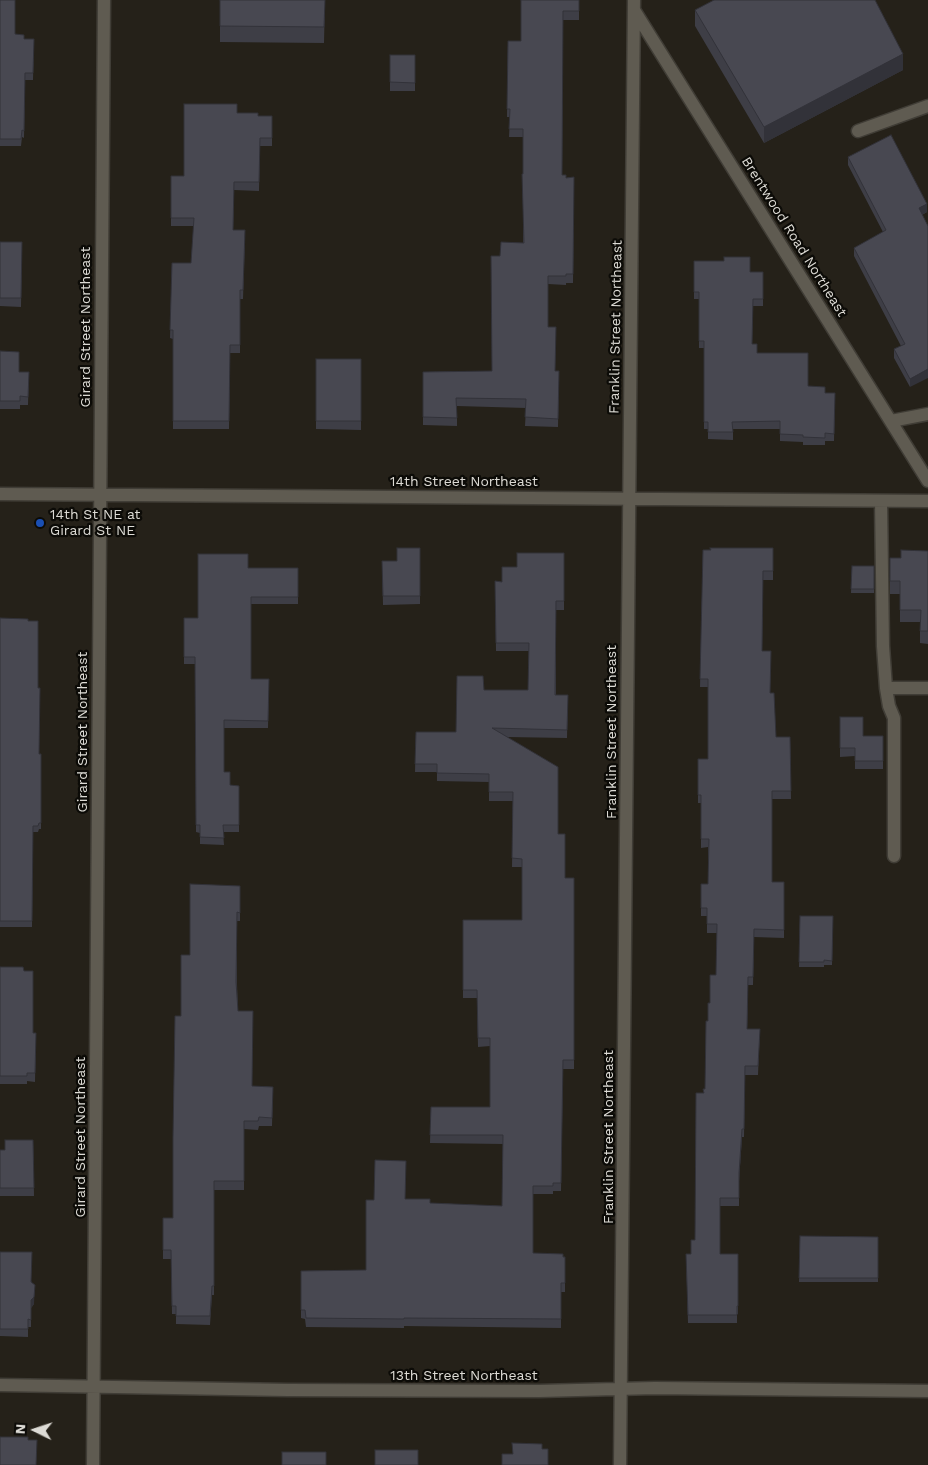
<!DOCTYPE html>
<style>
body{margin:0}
#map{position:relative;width:928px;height:1465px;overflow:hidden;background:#252119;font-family:"Work Sans",sans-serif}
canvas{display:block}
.north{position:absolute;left:10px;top:1405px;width:50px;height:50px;-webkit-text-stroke:4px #0c0b07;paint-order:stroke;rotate:274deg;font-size:14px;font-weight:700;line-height:20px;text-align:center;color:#dddbd5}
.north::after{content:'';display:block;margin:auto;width:18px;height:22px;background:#dddbd5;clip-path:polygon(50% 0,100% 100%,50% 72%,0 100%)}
</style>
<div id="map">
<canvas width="928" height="1465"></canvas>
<div class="north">N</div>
</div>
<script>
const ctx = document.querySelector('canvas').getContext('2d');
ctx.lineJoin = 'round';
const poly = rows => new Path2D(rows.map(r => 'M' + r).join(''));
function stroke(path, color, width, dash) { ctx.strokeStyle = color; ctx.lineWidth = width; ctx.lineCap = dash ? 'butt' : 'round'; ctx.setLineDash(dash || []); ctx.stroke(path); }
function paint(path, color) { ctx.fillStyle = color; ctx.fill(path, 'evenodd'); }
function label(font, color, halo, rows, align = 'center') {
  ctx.font = font + ' "Work Sans",sans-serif'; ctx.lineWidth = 4.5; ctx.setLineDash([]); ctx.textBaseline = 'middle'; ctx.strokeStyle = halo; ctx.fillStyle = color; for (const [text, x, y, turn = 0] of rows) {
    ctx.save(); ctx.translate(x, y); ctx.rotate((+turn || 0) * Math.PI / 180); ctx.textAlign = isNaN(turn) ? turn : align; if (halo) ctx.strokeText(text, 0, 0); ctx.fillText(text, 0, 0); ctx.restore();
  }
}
const minor = poly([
 [634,10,928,481],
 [858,131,928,106],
 [891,421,928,414],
 [0,494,928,501],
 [881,501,883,646,886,688,889,706,894,718,894,856],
 [886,688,928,688],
 [0,1385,288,1390,539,1391,655,1388,928,1391],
 [93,1465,104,0],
 [620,1465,634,0]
]);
stroke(minor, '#403d36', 15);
stroke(minor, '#5f5b51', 12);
paint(poly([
 [0,0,15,34,24,39,34,39,33,80,25,80,24,138,22,137,21,146,0,146],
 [220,0,325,0,324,43,220,42],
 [579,0,579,20,563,20,562,175,566,178,574,177,573,283,566,283,566,285,548,284,548,327,555,371,559,371,558,427,525,426,526,408,457,406,457,426,423,425,423,372,492,371,500,256,523,243,523,137,509,137,510,117,507,117,508,41,521,41],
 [695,10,903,70,764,143,695,26],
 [390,55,415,55,415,91,390,91],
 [237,113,258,116,272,116,272,146,260,146,259,191,234,190,233,230,245,238,243,299,240,299,240,353,230,353,229,429,173,429,173,339,170,338,172,263,191,263,194,226,171,226,171,176,184,176],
 [848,157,927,212,922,215,910,387,894,358,894,349,901,346,854,256,854,248,883,232,848,165],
 [0,242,22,242,21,307,0,306],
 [694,261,750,272,763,272,763,306,753,306,752,344,757,353,808,386,825,393,835,393,834,441,825,441,825,445,803,445,803,442,780,441,780,429,733,429,733,440,708,439,708,429,704,429,704,348,699,348,699,299,694,299],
 [0,351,19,372,29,372,28,405,20,405,20,409,0,409],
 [316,359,361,359,361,430,316,429],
 [420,548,420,604,383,605,382,561,397,561],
 [773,548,773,580,763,580,762,651,770,693,776,737,790,737,791,799,772,799,772,882,784,882,784,938,754,937,753,985,748,985,747,1029,760,1029,758,1075,745,1075,744,1137,742,1137,739,1181,739,1206,720,1206,720,1254,738,1254,738,1314,737,1314,737,1323,688,1323,686,1254,691,1254,695,1240,704,1093,705,1089,708,1021,710,1003,716,975,717,933,707,933,707,916,701,916,701,884,708,884,708,847,701,848,701,803,698,803,698,759,708,759,708,687,700,687,703,550],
 [928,551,928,644,920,643,920,622,900,622,900,594,890,594,890,558,901,558],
 [564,553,564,610,556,610,556,695,568,695,567,738,507,737,558,834,565,878,574,878,574,1069,563,1069,561,1191,553,1191,553,1194,533,1194,533,1253,565,1257,565,1292,561,1292,561,1328,404,1326,404,1328,306,1327,305,1319,301,1318,301,1271,366,1270,405,1199,430,1203,502,1206,503,1144,430,1143,431,1107,490,1107,490,1046,478,1047,477,998,463,998,463,920,522,920,522,867,512,867,513,801,489,801,489,782,437,781,437,772,415,772,416,732,456,732,484,690,528,690,529,651,496,651,495,581,502,582,517,567],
 [852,566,874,566,874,593,851,593],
 [248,568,298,568,298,604,251,604,251,679,269,679,268,728,224,728,224,772,230,785,239,786,239,832,223,832,224,845,200,844,200,833,196,832,195,664,184,664,184,618,198,618],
 [0,618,38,688,39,754,41,754,41,829,39,829,38,832,33,832,32,927,0,927],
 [840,717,863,736,883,736,883,769,855,769,855,756,840,757],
 [240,886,240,921,237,921,237,984,238,1011,252,1086,273,1087,272,1126,259,1126,258,1130,244,1129,244,1190,214,1190,214,1295,212,1295,210,1325,176,1324,176,1314,172,1314,171,1259,163,1259,163,1218,173,1218,181,1016,190,955],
 [800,916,833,916,832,965,824,965,824,967,799,967],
 [0,967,33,1033,36,1033,35,1082,27,1081,27,1084,0,1084],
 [33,1140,34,1196,0,1196,0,1150,5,1150],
 [800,1236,878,1237,878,1282,799,1282],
 [0,1252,32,1282,34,1304,31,1308,31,1327,28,1327,28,1337,0,1336]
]), '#3e3e46');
paint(poly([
 [903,54,903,70,764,143,764,127],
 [927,204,927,212,919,216,919,208],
 [928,369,928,378,910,387,910,379],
 [742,1129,742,1137,739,1182,739,1173],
 [35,1285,34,1304,31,1308,31,1327,31,1300]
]), '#323239');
const building = poly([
 [0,0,15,0,15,34,24,35,24,39,34,39,33,73,25,73,24,131,22,130,21,139,0,139,0,0],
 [220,0,325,0,324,27,220,26,220,0],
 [521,0,579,0,579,11,563,11,562,175,566,175,566,178,574,177,573,274,566,274,566,276,548,276,548,327,556,327,555,371,559,371,558,419,525,417,526,399,456,398,457,418,423,417,423,372,492,371,491,256,500,256,501,242,524,243,522,174,523,174,523,129,509,129,510,109,507,109,508,41,521,41,521,0],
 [714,0,875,0,903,54,764,127,695,10,714,0],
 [390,55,415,55,415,83,390,82,390,55],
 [184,104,237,104,237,113,258,113,258,116,272,116,272,138,260,138,259,182,234,182,233,230,245,230,243,290,240,290,240,345,230,345,229,421,173,421,173,330,170,330,172,263,191,263,194,218,171,218,171,176,184,176,184,104],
 [891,135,927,204,919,208,928,226,928,369,910,379,894,349,905,344,854,248,886,230,848,157,891,135],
 [0,242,22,242,21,298,0,298,0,242],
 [724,257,750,257,750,272,763,272,763,299,753,299,752,344,757,344,757,353,808,353,808,386,825,387,825,393,835,393,834,434,825,433,825,438,803,437,803,435,780,434,780,421,732,422,733,432,708,432,708,422,704,422,704,341,699,341,699,292,694,292,694,261,724,261,724,257],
 [0,351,19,352,19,372,29,372,28,397,20,396,20,401,0,401,0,351],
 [316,359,361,359,361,421,316,421,316,359],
 [397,548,420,548,420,596,383,596,382,561,397,561,397,548],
 [710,548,773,548,773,571,763,571,762,651,771,651,770,693,774,693,776,737,790,737,791,791,772,791,772,882,784,882,784,930,754,929,753,977,748,977,747,1029,760,1029,758,1066,745,1066,744,1129,742,1129,739,1173,739,1198,720,1198,720,1254,738,1254,738,1306,737,1306,737,1315,688,1315,686,1254,691,1254,691,1240,695,1240,696,1093,704,1093,703,1089,705,1089,706,1021,708,1021,708,1003,710,1003,710,975,716,975,717,924,707,924,707,908,701,908,701,884,708,884,709,839,701,839,701,795,698,795,698,759,708,759,708,679,700,679,703,550,711,550,710,548],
 [901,550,928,551,928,631,920,631,921,610,900,610,900,581,890,581,890,558,901,558,901,550],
 [517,553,564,553,564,601,556,601,555,695,568,695,567,730,492,728,558,767,558,834,565,834,565,878,574,878,574,1060,563,1060,561,1183,553,1183,553,1186,533,1186,533,1253,563,1254,563,1257,565,1257,565,1283,561,1283,561,1319,404,1318,404,1319,306,1318,305,1310,301,1310,301,1271,366,1270,366,1200,374,1200,375,1160,406,1161,405,1199,430,1199,430,1203,502,1206,503,1135,430,1135,431,1107,490,1107,490,1038,478,1038,477,990,463,990,463,920,522,920,522,859,512,858,513,792,489,792,489,774,437,773,437,764,415,764,416,732,456,732,457,676,483,676,484,690,528,690,529,643,496,643,495,581,502,582,502,567,517,567,517,553],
 [198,554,248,554,248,568,298,568,298,597,251,597,251,679,269,679,268,721,224,720,224,772,230,772,230,785,239,786,239,825,223,825,224,838,200,837,200,825,196,825,195,657,184,657,184,618,198,618,198,554],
 [852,566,874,566,874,589,851,589,852,566],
 [0,618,28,619,28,621,38,621,38,688,40,688,39,754,41,754,41,823,39,823,38,826,33,826,32,921,0,921,0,618],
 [840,717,863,717,863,736,883,736,883,761,855,761,855,748,840,748,840,717],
 [190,884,240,886,240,913,237,912,236,982,238,1011,253,1011,252,1086,273,1087,272,1118,259,1117,258,1121,244,1121,244,1181,214,1181,214,1286,212,1286,210,1316,176,1316,176,1306,172,1306,171,1250,163,1250,163,1218,173,1218,173,1137,175,1016,181,1016,181,955,190,955,190,884],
 [800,916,833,916,832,961,824,960,824,962,799,962,800,916],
 [0,967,23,967,24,971,33,971,33,1033,36,1033,35,1073,27,1073,27,1076,0,1076,0,967],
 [5,1140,33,1140,34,1188,0,1188,0,1150,5,1150,5,1140],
 [800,1236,878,1237,878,1278,799,1278,800,1236],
 [0,1252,32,1252,31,1282,35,1285,34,1297,31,1300,31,1320,28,1319,28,1329,0,1329,0,1252],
 [0,1437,28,1437,28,1440,37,1440,36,1465,0,1465,0,1437],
 [512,1443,542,1444,542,1449,548,1449,548,1465,502,1465,502,1454,513,1454,512,1443],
 [375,1450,418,1450,418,1465,375,1465,375,1450],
 [282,1452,326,1452,326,1465,282,1465,282,1452]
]);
paint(building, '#484851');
stroke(building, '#323239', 1);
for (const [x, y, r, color] of [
 [40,523,5,"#1a4fb4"]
]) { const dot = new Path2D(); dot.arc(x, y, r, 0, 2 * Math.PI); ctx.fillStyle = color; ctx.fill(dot); stroke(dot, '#0c0b07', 2); }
label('14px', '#dddbd5', '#0c0b07', [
 ["Brentwood Road Northeast",794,237,58],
 ["Girard Street Northeast",86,327,-90],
 ["Franklin Street Northeast",616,327,-89],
 ["14th Street Northeast",464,482],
 ["Girard Street Northeast",83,732,-90],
 ["Franklin Street Northeast",612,732,-90],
 ["Girard Street Northeast",81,1137,-90],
 ["Franklin Street Northeast",609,1137,-90],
 ["13th Street Northeast",464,1376]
]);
label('14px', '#dddbd5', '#0c0b07', [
 ["14th St NE at",50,515],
 ["Girard St NE",50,531]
], 'left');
</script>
